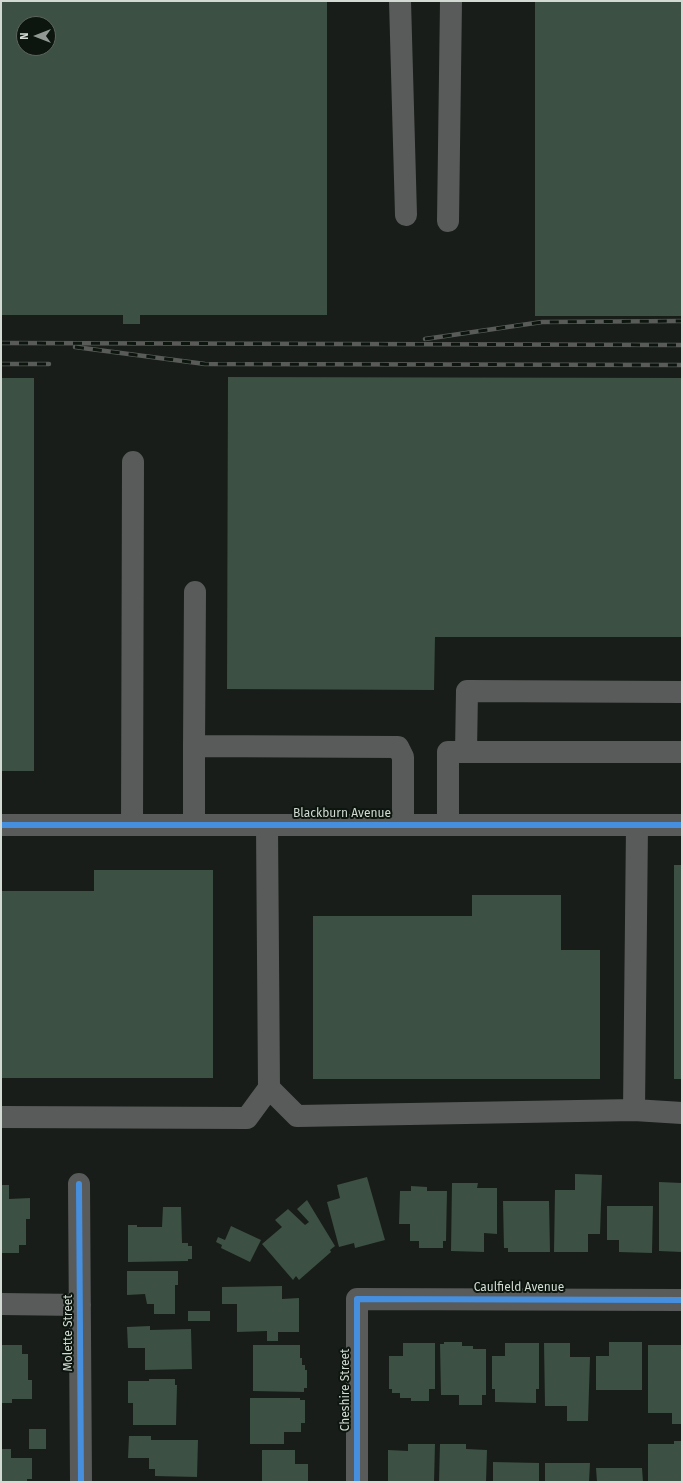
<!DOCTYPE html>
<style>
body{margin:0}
#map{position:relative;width:683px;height:1483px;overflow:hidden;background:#181d19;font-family:"Fira Sans",sans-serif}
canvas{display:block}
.frame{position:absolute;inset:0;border:2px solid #d3dad4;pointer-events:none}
.north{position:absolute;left:16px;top:16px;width:40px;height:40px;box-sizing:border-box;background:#0c160f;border:1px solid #5c645e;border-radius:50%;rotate:270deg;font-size:11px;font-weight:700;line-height:16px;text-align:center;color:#d3dad4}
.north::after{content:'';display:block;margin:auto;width:14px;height:18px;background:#929893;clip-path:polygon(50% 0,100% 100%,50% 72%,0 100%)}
</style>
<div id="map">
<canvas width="683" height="1483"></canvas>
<div class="frame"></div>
<div class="north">N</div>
</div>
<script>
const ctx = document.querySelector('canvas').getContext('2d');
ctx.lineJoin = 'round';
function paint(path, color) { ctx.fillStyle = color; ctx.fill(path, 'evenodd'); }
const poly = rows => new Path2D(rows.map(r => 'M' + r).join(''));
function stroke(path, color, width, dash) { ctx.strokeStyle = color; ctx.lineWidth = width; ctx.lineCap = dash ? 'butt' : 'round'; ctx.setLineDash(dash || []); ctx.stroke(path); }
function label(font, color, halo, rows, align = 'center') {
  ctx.font = font + ' "Fira Sans",sans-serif'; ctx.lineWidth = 4; ctx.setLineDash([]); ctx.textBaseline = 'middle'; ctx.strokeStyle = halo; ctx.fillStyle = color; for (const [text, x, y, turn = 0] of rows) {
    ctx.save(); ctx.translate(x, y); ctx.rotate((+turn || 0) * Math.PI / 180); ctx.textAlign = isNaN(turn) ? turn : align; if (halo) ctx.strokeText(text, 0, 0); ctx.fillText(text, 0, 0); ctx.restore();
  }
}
paint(poly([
 [1,1,327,1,327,315,140,315,140,324,123,324,123,315,1,315],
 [24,24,48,24,48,48,24,48],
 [535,1,682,1,682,316,535,316],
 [228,377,682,378,682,637,435,637,434,690,227,689],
 [1,378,34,378,34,771,1,771],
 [674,865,682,865,682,1079,674,1079],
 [94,870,213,870,213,1078,1,1078,1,891,94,891],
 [472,895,561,895,561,950,600,950,600,1079,313,1079,313,916,472,916],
 [575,1174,602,1175,600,1234,588,1234,588,1252,554,1252,555,1190,575,1190],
 [367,1177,385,1240,355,1248,354,1243,339,1247,327,1202,340,1198,337,1185],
 [659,1182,682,1183,682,1252,659,1251],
 [452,1183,478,1183,477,1188,497,1188,497,1234,484,1233,484,1252,451,1251],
 [1,1185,9,1185,9,1199,30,1198,30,1219,26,1219,26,1245,19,1245,19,1253,1,1253],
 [411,1186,427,1187,427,1191,447,1191,446,1241,443,1241,443,1248,419,1248,419,1241,410,1241,410,1224,399,1224,400,1191,411,1191],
 [307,1200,335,1246,330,1250,331,1252,299,1280,296,1276,293,1280,262,1244,282,1227,275,1220,288,1209,305,1225,309,1222,297,1209],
 [503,1201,549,1201,550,1252,508,1252,508,1248,504,1248],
 [607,1206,653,1206,652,1253,619,1252,619,1240,607,1240],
 [163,1207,181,1207,182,1243,188,1243,188,1246,192,1246,192,1259,188,1259,188,1261,128,1262,128,1225,137,1225,137,1227,162,1227],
 [231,1226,261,1240,250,1262,221,1248,222,1245,216,1242,218,1237,225,1240],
 [127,1271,178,1271,178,1285,175,1285,175,1314,154,1314,154,1304,147,1304,145,1294,127,1295],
 [282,1286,282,1299,299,1298,299,1332,278,1332,278,1341,267,1341,267,1331,237,1332,237,1304,222,1304,222,1287],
 [188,1311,210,1311,210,1321,188,1321],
 [150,1326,150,1330,191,1329,192,1369,145,1370,145,1348,128,1348,127,1327],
 [444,1342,462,1342,462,1346,473,1346,473,1349,486,1349,486,1395,482,1395,482,1405,459,1405,459,1395,441,1395,440,1344,444,1344],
 [609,1342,642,1342,642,1390,596,1390,596,1356,609,1356],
 [403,1343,435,1343,435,1389,429,1389,429,1401,411,1401,411,1398,400,1398,400,1393,392,1393,392,1389,389,1389,389,1356,403,1356],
 [505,1343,539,1343,539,1389,536,1389,536,1403,495,1402,495,1389,492,1389,492,1356,505,1356],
 [544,1343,570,1343,570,1357,590,1357,588,1421,567,1421,567,1406,545,1406],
 [1,1345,22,1345,22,1354,28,1354,28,1380,32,1380,32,1399,12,1399,12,1403,1,1403],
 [253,1345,300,1345,300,1358,302,1358,302,1365,305,1365,305,1370,307,1370,307,1388,304,1388,304,1392,253,1391],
 [648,1345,681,1345,682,1424,672,1424,672,1413,648,1413],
 [149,1379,175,1379,175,1385,177,1385,176,1425,133,1425,133,1403,128,1403,128,1381,149,1381],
 [250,1398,300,1398,300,1400,305,1400,305,1423,301,1423,301,1432,284,1432,284,1444,250,1444],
 [29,1429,46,1429,46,1449,29,1449],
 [129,1436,151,1436,151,1440,198,1440,197,1477,155,1476,155,1469,149,1469,149,1458,128,1458],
 [674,1441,682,1441,682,1482,648,1482,648,1444,674,1444],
 [408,1444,435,1444,434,1482,388,1482,388,1450,408,1451],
 [440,1444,466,1444,466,1449,487,1450,486,1482,439,1482],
 [1,1449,11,1449,11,1458,32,1458,32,1479,27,1479,27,1482,1,1482],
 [262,1450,295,1450,295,1464,308,1464,308,1482,262,1482],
 [493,1462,539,1463,539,1482,493,1482],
 [545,1463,590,1463,589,1482,545,1482],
 [596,1468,642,1468,643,1482,597,1482]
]), '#3c5043');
stroke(poly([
 [400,1,406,215],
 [448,221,451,1],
 [194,746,195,592],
 [466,752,467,691,682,692],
 [1,825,682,825],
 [132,825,133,462],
 [194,825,194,746,398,747,403,757,403,825],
 [267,825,269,1088,297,1116,634,1110,682,1113],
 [448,825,448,752,682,752],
 [634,1110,637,825],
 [1,1117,247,1118,269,1088],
 [79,1184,81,1482],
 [1,1304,80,1305],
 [357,1482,357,1299,682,1300]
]), '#595b5a', 22);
const rail = poly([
 [425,339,542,322,682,321],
 [1,343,682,345],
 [75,347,205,364,682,365],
 [1,364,49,364]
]);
stroke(rail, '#595b59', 4.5);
stroke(rail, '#0c160f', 3, [9]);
stroke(poly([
 [1,825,682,825],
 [79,1184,81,1482],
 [357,1482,357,1299,682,1300]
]), '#468fdf', 6);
label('12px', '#d3dad4', '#0c160f', [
 ["Blackburn Avenue",342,814],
 ["Caulfield Avenue",519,1288],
 ["Molette Street",69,1333,-90],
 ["Cheshire Street",346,1390,-90]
]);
</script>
